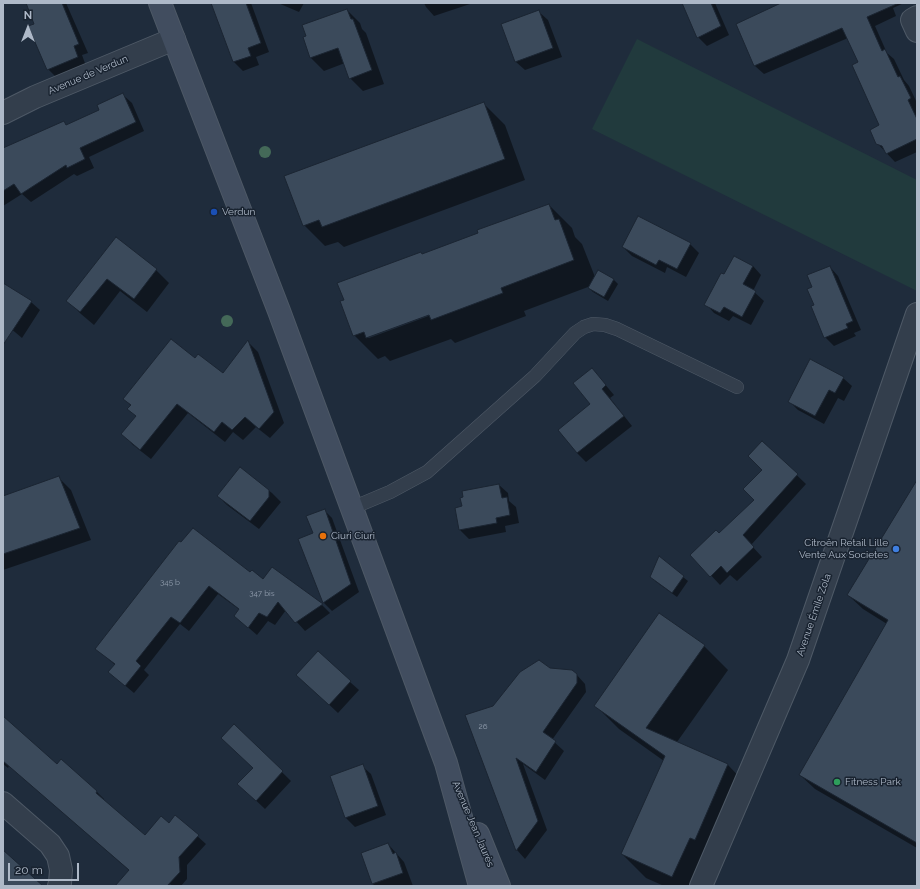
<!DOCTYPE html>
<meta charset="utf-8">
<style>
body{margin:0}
#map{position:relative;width:920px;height:889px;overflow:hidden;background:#1f2c3c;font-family:Raleway,sans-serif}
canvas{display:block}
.frame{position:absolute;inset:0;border:4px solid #aeb9c8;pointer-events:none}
.north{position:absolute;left:8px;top:8px;width:40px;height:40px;-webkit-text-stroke:3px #192330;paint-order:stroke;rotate:0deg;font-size:11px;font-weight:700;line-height:16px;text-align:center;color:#aeb9c8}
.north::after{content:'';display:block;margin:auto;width:14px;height:18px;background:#aeb9c8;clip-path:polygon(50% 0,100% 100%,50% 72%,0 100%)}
.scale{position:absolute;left:8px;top:863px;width:71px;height:18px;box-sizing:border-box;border:2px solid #aeb9c8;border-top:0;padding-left:5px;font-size:12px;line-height:14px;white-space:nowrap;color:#aeb9c8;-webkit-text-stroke:3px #192330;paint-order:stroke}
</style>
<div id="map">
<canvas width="920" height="889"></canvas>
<div class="frame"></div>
<div class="north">N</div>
<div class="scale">20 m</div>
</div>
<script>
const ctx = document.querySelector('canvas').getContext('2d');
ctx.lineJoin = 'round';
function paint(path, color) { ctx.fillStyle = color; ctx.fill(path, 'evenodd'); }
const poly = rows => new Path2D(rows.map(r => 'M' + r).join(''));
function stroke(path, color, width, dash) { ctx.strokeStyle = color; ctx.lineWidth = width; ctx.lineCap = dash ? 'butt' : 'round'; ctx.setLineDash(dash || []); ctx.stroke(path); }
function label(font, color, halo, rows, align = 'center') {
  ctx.font = font + ' Raleway,sans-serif'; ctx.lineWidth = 3; ctx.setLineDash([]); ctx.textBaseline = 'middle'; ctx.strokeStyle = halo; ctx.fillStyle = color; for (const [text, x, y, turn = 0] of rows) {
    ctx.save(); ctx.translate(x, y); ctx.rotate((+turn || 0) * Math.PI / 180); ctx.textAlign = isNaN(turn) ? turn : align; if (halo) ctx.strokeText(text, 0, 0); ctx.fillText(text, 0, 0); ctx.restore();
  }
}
paint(poly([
 [637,39,917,180,917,291,592,129]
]), '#213a3d');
paint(poly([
 [27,3,66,3,88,53,82,55,86,66,57,78,48,69,36,24],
 [220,3,251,3,269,52,256,57,259,65,243,71,234,62,213,6],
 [278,3,304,3,299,12],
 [424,3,473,3,434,16,426,7],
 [683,3,715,3,729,35,707,46,698,37],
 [786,3,904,3,893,8,896,16,875,26,887,53,894,59,904,80,909,86,917,103,917,152,895,162,877,143,881,126,859,62,848,38,764,74,755,66,737,25],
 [347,10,360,23,362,29,366,33,384,84,363,91,350,78,345,63,324,71,311,58],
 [539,12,548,20,562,57,525,70,516,62],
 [123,95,132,103,144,131,89,157,94,168,77,176,74,174,31,202,22,194,3,206,3,161,63,122,67,126,100,110],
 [483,103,505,125,525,180,344,247,338,242,325,246,304,225],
 [549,205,572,228,575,237,582,244,595,277,603,274,614,280,618,284,608,301,593,292,588,287,524,311,526,316,455,343,451,339,390,361,385,356,378,359,354,335,422,255],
 [433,312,434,314,369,338,367,337],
 [639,217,690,244,699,253,686,277,667,267,665,273,632,256,623,247],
 [116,238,156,270,169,283,147,312,120,291,94,325,81,314,68,301],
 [753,266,761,275,753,291,764,301,751,325,733,316,729,321,714,313,706,304,725,276],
 [830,267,838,276,861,330,854,333,856,336,834,346,825,337,816,305,813,287],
 [3,284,31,302,40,310,22,338,3,322],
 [248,342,258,352,284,423,270,438,256,427,243,440,233,432,225,442,188,413,151,459,133,445,123,434,137,417,129,409,131,406,125,399,195,360,223,375],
 [592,369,614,395,610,398,632,426,586,462,577,453,559,430,591,405],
 [843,378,852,386,844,401,838,398,824,424,798,410,789,401],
 [762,442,806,484,751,545,762,557,737,581,730,575,720,585,692,555,719,534,755,500,763,470],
 [240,469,272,493,281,502,259,529,227,505,218,496],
 [59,478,71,490,91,540,3,570,3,497],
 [499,485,508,493,509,501,516,507,519,523,505,526,506,532,469,539,460,530,463,507],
 [917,505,917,848,815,789,800,775,887,624,863,609,848,595],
 [324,510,332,518,359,592,332,611,324,603,299,540,314,534],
 [179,542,264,580,273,568,322,605,330,613,305,631,286,610,275,625,268,621,257,635,235,616,240,610,218,594,189,631,180,624,144,670,149,675,134,693,109,672,115,665,97,649],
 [659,558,688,581,677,597,655,581],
 [660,614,704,646,728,670,677,742,728,765,751,789,703,886,664,886,646,878,622,854,664,761,619,729,595,705],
 [576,674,585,684,586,692,552,740,564,751,545,780,523,764,547,830,525,859,517,850,467,716,493,707],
 [350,682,359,690,338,713,306,683],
 [3,722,58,765,97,792,104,799,103,800,145,837,169,824,175,816,206,844,187,865,187,879,181,886,172,886,170,884,168,886,161,880,156,886,116,886,130,871,9,766,8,768,3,764],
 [234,725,291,781,265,809,247,792,254,768],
 [362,766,371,774,386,815,355,827,346,818,331,777],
 [388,844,404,862,413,886,374,886,362,853]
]), '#0007');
const building = poly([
 [26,3,62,3,79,44,74,46,78,57,47,70,28,26,34,24,26,3],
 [211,3,246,3,261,43,248,48,251,56,233,62,211,3],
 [682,3,711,3,721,26,697,38,682,3],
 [781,3,899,3,867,17,882,51,885,49,898,77,900,76,911,98,908,100,917,119,917,139,886,154,882,146,876,144,870,130,879,125,852,65,858,62,842,28,754,66,736,24,781,3],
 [347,9,351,19,353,19,372,70,349,79,338,48,310,58,303,37,306,36,302,25,347,9],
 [539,10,553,48,515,62,501,24,539,10],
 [123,93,136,122,80,148,85,159,67,168,66,165,21,194,14,184,3,191,3,148,64,121,66,125,99,110,97,105,123,93],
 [484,102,505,159,322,227,319,220,303,226,284,176,484,102],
 [549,204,555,220,559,219,574,260,501,288,503,293,431,320,429,315,366,338,364,332,353,336,340,301,344,300,337,283,421,252,422,254,478,233,477,230,549,204],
 [638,216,691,243,677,269,659,260,656,265,622,247,638,216],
 [116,237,157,269,134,299,107,279,80,312,66,301,116,237],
 [734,256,753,266,743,284,756,291,742,317,724,307,720,313,704,305,721,273,724,274,734,256],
 [830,266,853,321,846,324,848,328,824,338,811,306,814,305,807,289,812,287,807,275,830,266],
 [598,270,614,279,604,297,588,288,598,270],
 [3,283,32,301,3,345,3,283],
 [171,339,195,358,198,354,223,373,248,340,274,412,259,429,245,417,232,430,222,422,214,432,177,404,140,450,121,434,136,416,127,409,131,405,123,399,171,339],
 [810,359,844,377,835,393,829,390,815,416,788,402,810,359],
 [592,368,606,385,602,389,624,416,577,453,558,430,590,404,573,383,592,368],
 [762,441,798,474,743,535,754,547,727,573,721,566,710,577,690,555,716,530,719,533,754,500,743,489,762,470,748,456,762,441],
 [240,467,269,490,269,497,250,521,217,496,240,467],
 [59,476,80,528,3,554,3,496,59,476],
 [917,480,917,843,799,775,888,620,847,595,917,480],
 [499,484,502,498,507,497,510,515,496,518,497,523,459,530,455,508,462,506,460,498,463,497,462,491,499,484],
 [325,509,351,584,323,603,298,539,313,533,306,516,325,509],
 [193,528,250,572,252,570,263,579,272,567,323,604,295,623,278,602,267,617,259,613,248,628,234,616,239,609,209,586,180,623,171,617,136,661,141,666,125,686,108,672,115,664,95,649,179,541,181,542,193,528],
 [659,556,684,576,672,593,650,577,659,556],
 [659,613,705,645,646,728,728,764,695,840,690,838,672,877,621,854,665,756,594,706,659,613],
 [318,651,351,681,329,705,296,675,318,651],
 [539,660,550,668,572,670,577,674,577,683,543,732,556,741,536,772,516,758,538,821,516,851,465,715,493,706,520,672,539,660],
 [3,716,57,764,61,759,97,791,96,793,145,835,161,816,169,823,175,815,199,835,179,857,180,872,167,886,115,886,129,870,3,761,3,716],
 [234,724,283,771,256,801,237,784,253,768,221,738,234,724],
 [363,764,378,806,345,818,330,776,363,764],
 [388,843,393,854,396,852,403,873,372,884,361,853,388,843],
 [3,850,43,886,3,886,3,850]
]);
paint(building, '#3b4a5b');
stroke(building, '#1b2532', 1);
const lane = poly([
 [352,508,390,492,427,472,535,376,575,333,584,327,593,324,605,325,617,329,737,387]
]);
const street = poly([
 [917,17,912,20,917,31],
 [3,113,35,97,174,39],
 [3,803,50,844,58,856,61,870,60,883,59,886],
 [701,886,798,660,917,314]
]);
const secondary = poly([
 [160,3,279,311,446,763,480,886],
 [478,834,499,886]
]);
stroke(lane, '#4e5966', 14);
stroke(street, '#4e5966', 24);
stroke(secondary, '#4e5966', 24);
stroke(lane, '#333e4c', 13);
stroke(street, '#333e4c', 22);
stroke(secondary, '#414d5f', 22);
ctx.fillStyle = '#446958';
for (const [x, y] of [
 [265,152],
 [227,321]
]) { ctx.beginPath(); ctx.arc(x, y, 6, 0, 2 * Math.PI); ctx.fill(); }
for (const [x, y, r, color] of [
 [214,212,4,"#1a4fb4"],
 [323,536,4,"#e8710a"],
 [896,549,4,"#3f7fe0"],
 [837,782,4,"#2e9e5b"]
]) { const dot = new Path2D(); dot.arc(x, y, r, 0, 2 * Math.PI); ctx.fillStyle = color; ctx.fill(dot); stroke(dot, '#192330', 1.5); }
label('8px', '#919dad', null, [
 ["345 b",170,583],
 ["347 bis",262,594],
 ["26",483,727]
]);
label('10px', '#aeb9c8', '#192330', [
 ["Avenue de Verdun",88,75,-23],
 ["Avenue Émile Zola",814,615,-71],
 ["Avenue Jean Jaurès",473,824,67]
]);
label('10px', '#aeb9c8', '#192330', [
 ["Verdun",222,212],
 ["Ciuri Ciuri",331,536],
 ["Citroën Retail Lille",888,543,"right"],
 ["Vente Aux Societes",888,555,"right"],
 ["Fitness Park",845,782]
], 'left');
</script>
